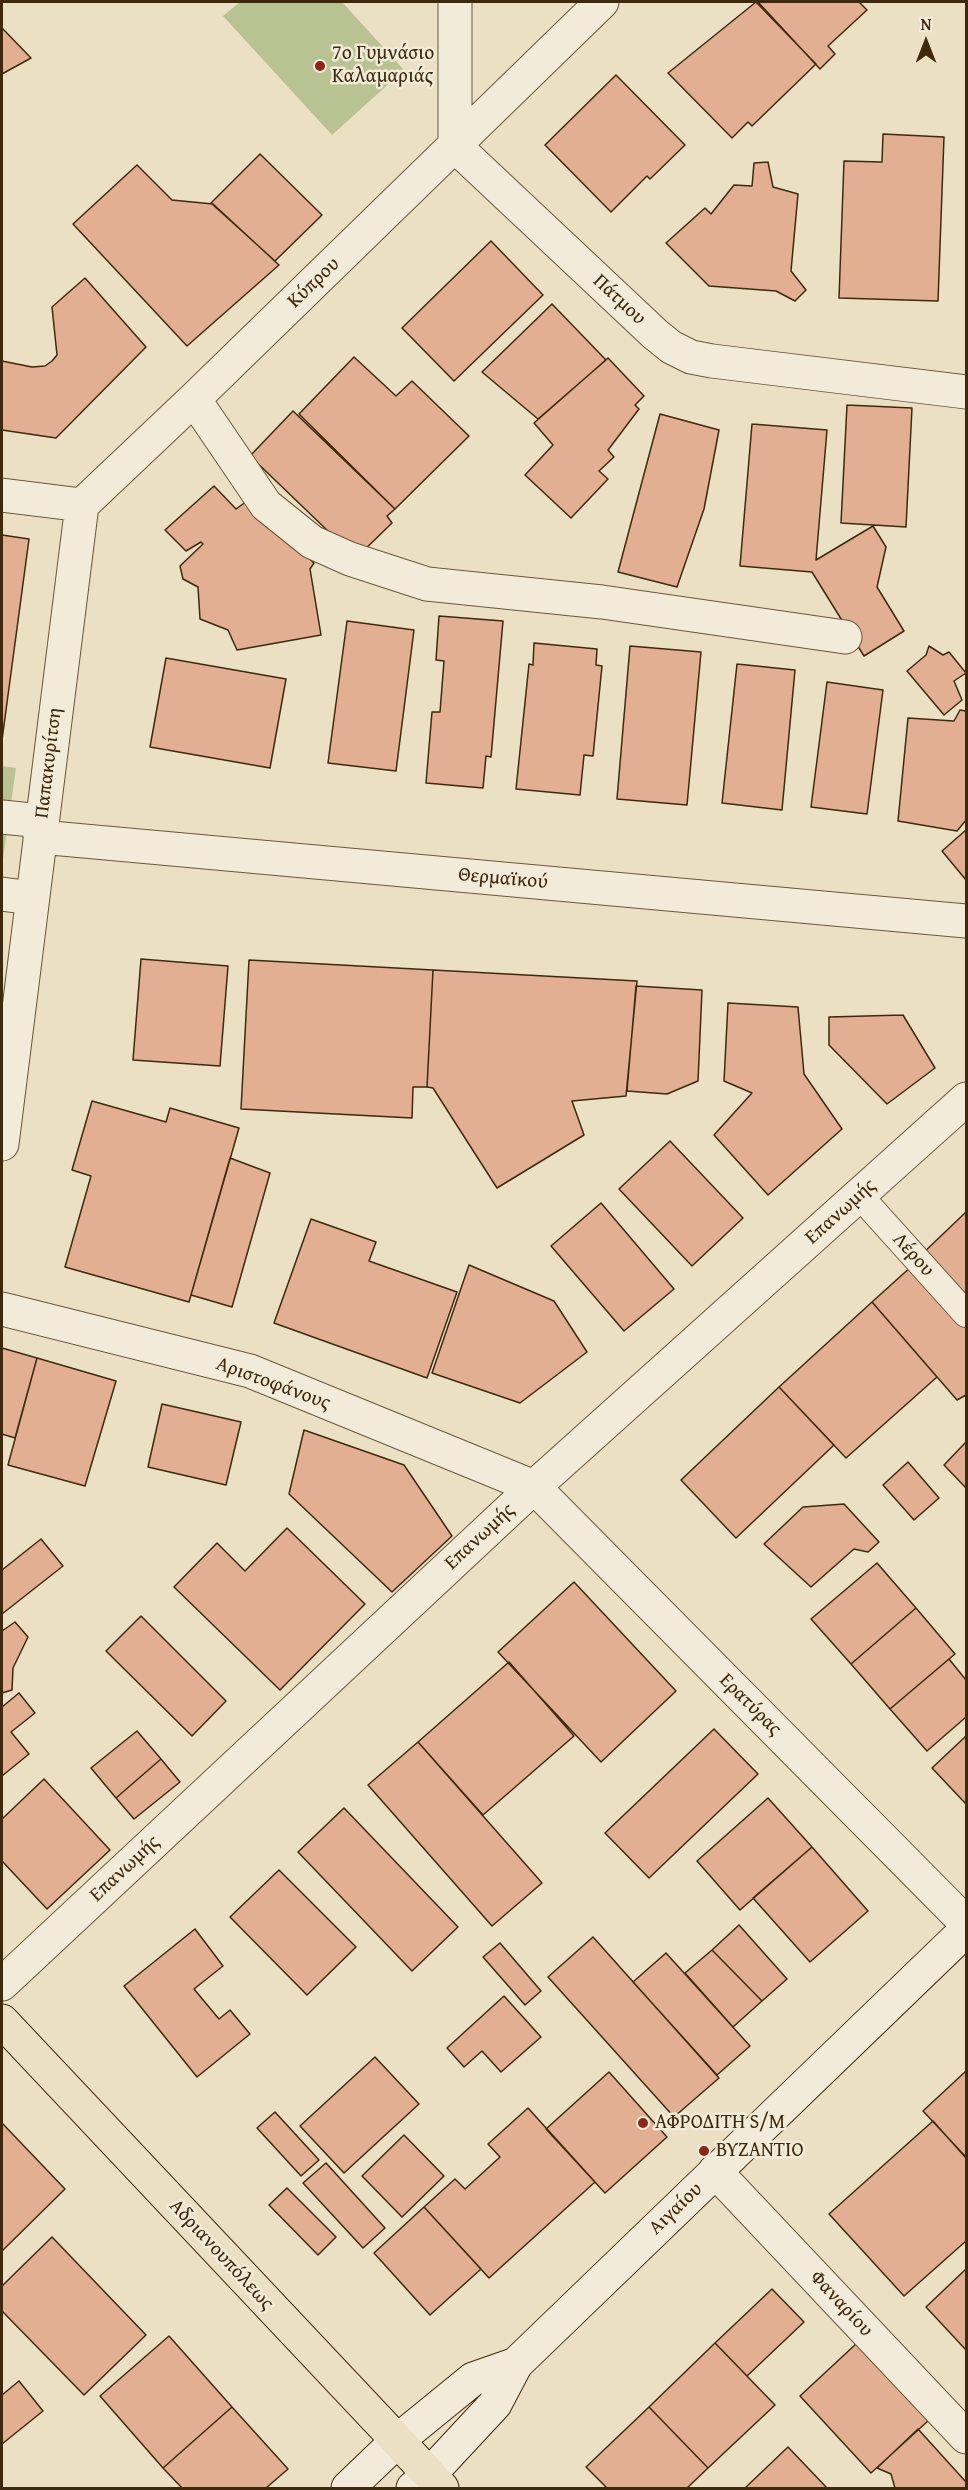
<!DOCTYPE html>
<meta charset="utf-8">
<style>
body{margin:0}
#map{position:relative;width:968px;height:2490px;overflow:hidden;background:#ece0c4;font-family:"Gentium Book Plus",serif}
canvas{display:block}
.frame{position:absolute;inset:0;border:3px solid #3e290c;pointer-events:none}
.north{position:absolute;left:896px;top:12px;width:60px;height:60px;-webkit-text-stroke:4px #f3ebd9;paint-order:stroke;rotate:0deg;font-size:16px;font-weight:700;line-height:24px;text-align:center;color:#3e290c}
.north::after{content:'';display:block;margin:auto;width:21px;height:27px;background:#3e290c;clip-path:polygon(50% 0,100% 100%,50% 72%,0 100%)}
</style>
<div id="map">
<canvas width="968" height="2490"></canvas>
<div class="frame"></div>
<div class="north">N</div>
</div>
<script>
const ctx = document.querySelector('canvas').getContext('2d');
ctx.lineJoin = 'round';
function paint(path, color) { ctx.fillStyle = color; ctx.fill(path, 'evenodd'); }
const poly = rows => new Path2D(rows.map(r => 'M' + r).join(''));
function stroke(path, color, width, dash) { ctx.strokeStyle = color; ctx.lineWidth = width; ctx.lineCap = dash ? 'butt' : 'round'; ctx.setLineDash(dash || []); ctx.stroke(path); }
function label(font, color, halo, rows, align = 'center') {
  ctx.font = font + ' "Gentium Book Plus",serif'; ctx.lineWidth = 5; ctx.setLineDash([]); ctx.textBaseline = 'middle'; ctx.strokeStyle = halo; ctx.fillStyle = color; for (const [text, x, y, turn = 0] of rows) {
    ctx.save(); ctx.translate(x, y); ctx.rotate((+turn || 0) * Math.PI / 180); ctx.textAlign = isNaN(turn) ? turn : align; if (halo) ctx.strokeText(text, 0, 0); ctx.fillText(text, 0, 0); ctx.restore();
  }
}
paint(poly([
 [240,2,342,2,404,70,332,135,223,16],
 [2,766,16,768,2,866]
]), '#b9c293');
const building = poly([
 [756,2,816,64,752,126,748,122,732,138,668,73,756,2],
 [758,2,859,2,867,10,828,46,835,54,820,69,758,2],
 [2,28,31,58,2,74,2,28],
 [616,75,685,145,650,179,647,176,611,212,545,145,616,75],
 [883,134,944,137,938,301,839,298,844,161,882,162,883,134],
 [260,154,322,215,275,261,211,203,260,154],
 [768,162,773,187,798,194,791,271,806,290,795,301,776,291,709,286,666,243,705,208,711,214,734,185,752,186,754,163,768,162],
 [137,165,172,200,213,204,279,265,187,346,73,224,137,165],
 [491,241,543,295,454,381,402,328,491,241],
 [85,278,146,347,56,438,2,430,2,361,32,367,45,366,52,361,57,355,52,307,85,278],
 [552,304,606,360,538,419,482,372,552,304],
 [354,357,396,396,412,381,469,436,395,509,299,414,354,357],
 [608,358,644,396,635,405,639,409,608,450,614,457,599,471,608,479,571,518,525,475,553,445,534,423,608,358],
 [847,405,912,408,906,527,841,523,847,405],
 [293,411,395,509,387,516,392,523,356,558,250,456,293,411],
 [660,414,719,430,704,509,677,587,618,572,660,414],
 [752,424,827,430,816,560,873,526,886,547,877,587,904,631,864,656,812,572,740,566,752,424],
 [214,486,236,509,247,501,314,563,310,569,321,635,237,650,228,630,200,619,198,587,183,579,180,566,203,544,201,542,186,551,165,530,214,486],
 [2,535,29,539,2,740,2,535],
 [439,616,503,621,491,757,486,756,483,788,426,783,432,712,440,712,444,661,436,660,439,616],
 [347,621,414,630,396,771,328,763,347,621],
 [534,643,597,649,596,665,602,666,593,756,584,755,580,795,516,789,529,664,533,665,534,643],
 [630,646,701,652,687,805,617,799,630,646],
 [929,646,943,655,949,652,966,673,954,681,962,700,944,715,907,671,926,655,929,646],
 [166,658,286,679,270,768,150,747,166,658],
 [737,664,795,670,782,810,722,803,737,664],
 [827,682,883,690,867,814,811,807,827,682],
 [960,710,966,711,966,820,957,831,898,821,908,718,954,721,960,710],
 [966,830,966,880,942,851,966,830],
 [141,959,228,966,220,1066,133,1060,141,959],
 [249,960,433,970,427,1087,413,1087,412,1118,241,1109,249,960],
 [433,970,637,981,626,1096,572,1101,584,1135,497,1188,433,1088,427,1087,433,970],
 [636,986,702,990,698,1081,667,1094,627,1091,636,986],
 [728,1003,798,1007,804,1074,842,1129,768,1195,714,1135,752,1093,724,1081,728,1003],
 [903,1015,935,1068,887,1104,829,1045,829,1017,903,1015],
 [92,1101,166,1122,170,1108,239,1128,189,1302,65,1267,91,1176,72,1170,92,1101],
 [670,1141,743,1218,692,1266,619,1189,670,1141],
 [230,1158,270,1173,232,1307,191,1295,230,1158],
 [601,1203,674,1289,624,1331,551,1246,601,1203],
 [966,1212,966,1306,921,1255,966,1212],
 [311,1219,376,1242,369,1261,457,1292,427,1378,274,1323,311,1219],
 [469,1265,554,1301,587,1352,520,1403,432,1373,469,1265],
 [913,1265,966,1323,966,1395,957,1400,872,1302,913,1265],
 [872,1302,937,1377,846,1458,779,1387,872,1302],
 [2,1348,37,1358,15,1438,2,1434,2,1348],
 [37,1358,116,1381,85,1486,8,1465,37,1358],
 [779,1387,834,1445,736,1538,681,1480,779,1387],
 [162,1404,241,1422,226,1485,148,1467,162,1404],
 [304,1430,404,1465,452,1536,392,1592,289,1494,304,1430],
 [966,1442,966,1488,944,1465,966,1442],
 [908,1462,939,1498,914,1520,883,1485,908,1462],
 [844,1504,879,1542,868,1552,854,1549,811,1587,764,1544,803,1507,844,1504],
 [287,1528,365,1604,280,1690,174,1587,217,1543,245,1571,287,1528],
 [41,1539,63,1566,2,1614,2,1570,41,1539],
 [877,1563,916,1608,851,1664,811,1619,877,1563],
 [574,1582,676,1691,601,1762,498,1652,574,1582],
 [916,1608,955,1654,890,1709,851,1664,916,1608],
 [141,1616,226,1701,192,1736,106,1651,141,1616],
 [15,1622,28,1637,13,1668,12,1690,2,1693,2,1631,15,1622],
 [949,1659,966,1680,966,1717,927,1751,890,1709,949,1659],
 [509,1662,574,1736,483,1815,418,1742,509,1662],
 [19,1693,35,1713,11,1732,29,1754,2,1776,2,1707,19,1693],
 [714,1729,758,1774,649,1878,605,1833,714,1729],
 [137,1731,161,1759,116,1798,91,1768,137,1731],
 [966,1736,966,1804,932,1768,966,1736],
 [418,1742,542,1883,492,1926,368,1785,418,1742],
 [161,1759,180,1782,134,1819,116,1798,161,1759],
 [44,1779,110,1850,47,1909,2,1861,2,1819,44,1779],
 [768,1798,812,1847,740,1910,697,1861,768,1798],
 [344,1808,458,1927,412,1971,298,1852,344,1808],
 [812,1847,868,1911,810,1962,753,1898,812,1847],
 [279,1870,356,1947,307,1995,230,1917,279,1870],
 [739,1925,787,1979,762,2001,712,1950,739,1925],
 [195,1929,223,1966,194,1989,219,2019,230,2010,250,2034,197,2077,124,1986,195,1929],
 [593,1937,719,2078,674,2117,548,1977,593,1937],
 [500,1943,541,1991,525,2005,483,1957,500,1943],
 [712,1950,762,2001,733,2027,685,1973,712,1950],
 [666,1953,750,2046,717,2075,633,1982,666,1953],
 [504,1996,541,2037,501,2072,482,2051,464,2067,447,2048,504,1996],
 [375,2057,419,2104,344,2173,300,2126,375,2057],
 [966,2071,966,2155,965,2156,923,2111,966,2071],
 [609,2072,667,2137,605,2193,546,2129,609,2072],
 [528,2108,595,2182,489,2278,424,2207,455,2179,465,2189,500,2157,488,2144,528,2108],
 [275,2112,319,2160,301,2176,257,2128,275,2112],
 [933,2121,966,2158,966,2241,904,2296,829,2214,933,2121],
 [2,2123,65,2189,2,2251,2,2123],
 [404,2135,444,2176,402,2217,362,2176,404,2135],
 [326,2163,385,2228,363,2248,303,2183,326,2163],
 [287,2188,336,2237,318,2255,269,2205,287,2188],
 [424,2207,481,2269,430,2315,374,2253,424,2207],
 [52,2237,146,2335,84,2395,2,2311,2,2286,52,2237],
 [966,2269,966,2350,926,2307,966,2269],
 [772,2289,804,2322,747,2376,715,2343,772,2289],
 [169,2336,232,2407,163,2468,100,2396,169,2336],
 [715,2343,775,2405,708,2468,649,2407,715,2343],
 [857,2343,929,2420,871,2473,800,2396,857,2343],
 [19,2381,43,2411,2,2444,2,2395,19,2381],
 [232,2407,288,2469,266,2488,182,2488,163,2468,232,2407],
 [649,2407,708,2468,687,2488,607,2488,586,2467,649,2407],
 [918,2429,966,2482,966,2488,895,2488,891,2474,877,2468,918,2429],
 [788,2447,827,2488,745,2488,788,2447]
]);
paint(building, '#e2af92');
stroke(building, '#3e290c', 1.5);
const service = poly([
 [859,1195,966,1314]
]);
const pedestrian = poly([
 [2,817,42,821],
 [2,894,32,898]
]);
const minor = poly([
 [455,2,455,146,655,334,671,347,691,357,712,361,966,392],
 [194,399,266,505,312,542,350,559,427,584,602,602,845,637],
 [2,495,82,505],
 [82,505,194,399,602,2],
 [40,837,966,921],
 [2,1144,82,505],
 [2,1309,250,1371,534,1487,966,1923],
 [2,1984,534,1487,966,1099],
 [715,2171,966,2437]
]);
const secondary = poly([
 [348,2488,397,2441,473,2379,516,2364],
 [413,2488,429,2475,495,2404,516,2364,966,1930]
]);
const primary = poly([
 [2,2021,442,2488]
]);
stroke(service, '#6a573a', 28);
stroke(pedestrian, '#6a573a', 35);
stroke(minor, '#6a573a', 35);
stroke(secondary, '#3e290c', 35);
stroke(primary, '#3e290c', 35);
stroke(service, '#f3ebd9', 26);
stroke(pedestrian, '#f3ebd9', 33);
stroke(minor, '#f3ebd9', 33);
stroke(secondary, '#f3ebd9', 33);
stroke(primary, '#ece0c4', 33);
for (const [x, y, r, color] of [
 [320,66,6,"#8f2418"],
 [643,2123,6,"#8f2418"],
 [704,2151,6,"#8f2418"]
]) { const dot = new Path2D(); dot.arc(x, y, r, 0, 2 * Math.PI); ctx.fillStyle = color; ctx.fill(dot); stroke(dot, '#f3ebd9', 2); }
label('20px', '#3e290c', '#f3ebd9', [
 ["7ο Γυμνάσιο",332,54],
 ["Καλαμαριάς",332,77],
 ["ΑΦΡΟΔΙΤΗ S/M",655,2123],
 ["ΒΥΖΑΝΤΙΟ",716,2151]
], 'left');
label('20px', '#3e290c', '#f3ebd9', [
 ["Κύπρου",314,283,-44],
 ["Πάτμου",619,300,43],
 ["Παπακυρίτση",49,763,-83],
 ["Θερμαϊκού",503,879,5],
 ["Επανωμής",841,1212,-42],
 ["Λέρου",913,1255,48],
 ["Αριστοφάνους",273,1384,20],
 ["Επανωμής",480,1537,-43],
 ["Ερατύρας",750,1705,45],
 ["Επανωμής",125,1869,-43],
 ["Αιγαίου",676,2209,-44],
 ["Αδριανουπόλεως",221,2255,47],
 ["Φαναρίου",841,2304,47]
]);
</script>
